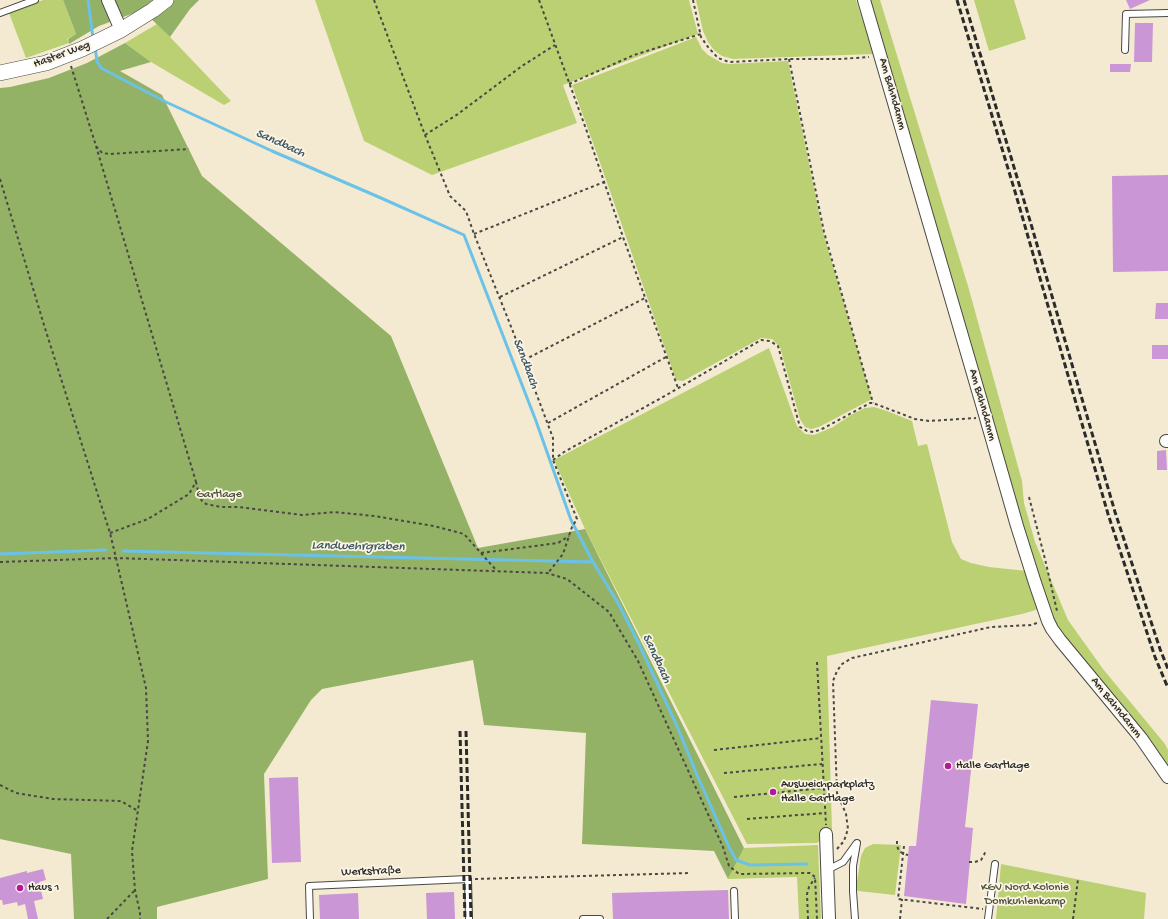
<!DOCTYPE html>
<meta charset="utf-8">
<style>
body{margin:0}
canvas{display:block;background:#f3ead1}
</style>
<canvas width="1168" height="919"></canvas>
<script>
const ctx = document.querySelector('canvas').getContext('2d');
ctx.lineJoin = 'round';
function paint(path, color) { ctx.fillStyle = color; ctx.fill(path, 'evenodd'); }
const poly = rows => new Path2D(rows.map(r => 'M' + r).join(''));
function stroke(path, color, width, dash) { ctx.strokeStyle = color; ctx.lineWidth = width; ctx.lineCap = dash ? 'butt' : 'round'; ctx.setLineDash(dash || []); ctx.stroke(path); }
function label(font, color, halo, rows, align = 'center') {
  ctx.font = font + ' "Gochi Hand",sans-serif'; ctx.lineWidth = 3.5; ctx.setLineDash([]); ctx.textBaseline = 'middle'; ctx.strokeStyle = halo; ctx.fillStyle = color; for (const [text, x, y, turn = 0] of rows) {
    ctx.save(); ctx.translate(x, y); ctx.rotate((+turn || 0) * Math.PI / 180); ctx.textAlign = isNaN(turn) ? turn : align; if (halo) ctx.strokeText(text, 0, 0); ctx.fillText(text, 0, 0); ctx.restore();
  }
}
paint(poly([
 [43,0,63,0,76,34,67,39,69,43,26,58,9,13],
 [315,0,689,0,698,34,563,85,577,123,432,175,364,141],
 [696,0,856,0,874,54,733,59,722,56,715,51,708,42,703,31],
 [868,0,880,0,968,286,1022,481,1024,503,1035,542,1068,620,1103,669,1165,744,1168,750,1168,770,1056,628,1038,583],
 [974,0,1014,0,1026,39,989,51],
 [157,24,170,37,231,101,224,105,151,62,125,43],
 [696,37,702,49,708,55,722,63,729,64,788,61,823,232,872,399,819,427,811,429,805,427,800,419,780,347,772,339,761,338,683,381,676,380,597,154,572,85],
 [769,348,797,426,805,434,814,435,833,427,851,415,865,408,874,407,887,411,912,421,918,446,927,444,952,542,961,559,971,563,989,567,1027,571,1039,609,1022,614,827,656,832,830,817,843,747,844,585,529,554,460],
 [873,844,901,845,895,895,858,891,856,888,861,856,865,848],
 [818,845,821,919,799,919,797,877,728,879,744,848],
 [1001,864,1146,893,1144,919,996,919]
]), '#bbd073');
paint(poly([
 [63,0,199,0,190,9,170,37,142,10,99,26,69,44,68,39,76,34],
 [125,43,151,62,120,71,162,95,202,176,391,336,478,548,585,529,744,848,728,879,714,851,582,844,586,733,484,725,473,660,322,689,311,700,264,774,268,879,157,907,157,919,74,919,71,854,0,839,0,88,10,87,49,78,87,63]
]), '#94b265');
stroke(poly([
 [88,0,93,38],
 [95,47,97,61,101,68,166,102,272,151,381,198,464,235,536,421,571,520,593,562,618,603,638,642,677,726,697,775,729,847,736,860,750,865,807,864],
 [123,551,593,562],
 [0,554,106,550]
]), '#6bc2e8', 3);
paint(poly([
 [1126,0,1150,0,1130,9],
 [1135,23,1153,23,1152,62,1134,62],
 [1110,64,1131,64,1130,72,1110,72],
 [1168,175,1168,271,1113,272,1112,176],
 [1156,303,1168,303,1168,319,1155,319],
 [1152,345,1168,345,1168,359,1152,359],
 [1166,450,1167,470,1157,470,1157,451],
 [931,700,978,704,965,827,973,828,966,904,904,896,909,846,916,846],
 [298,777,301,862,272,863,269,778],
 [43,869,46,880,39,882,43,899,34,901,38,919,28,919,25,904,18,906,17,902,3,905,2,900,0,900,0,878,27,871,27,873],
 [728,890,729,919,613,919,612,893],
 [454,892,455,919,427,919,426,893],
 [358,893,359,919,320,919,319,895]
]), '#cb96d5');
const service = poly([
 [0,13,35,0],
 [1125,50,1126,14,1168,13],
 [827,870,843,862,856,844],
 [734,891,735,919],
 [310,919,309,886,468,879,469,919],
 [583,919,600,919],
 [855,919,853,891,853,866,857,843],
 [988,919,995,864]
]);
const minor = poly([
 [108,0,121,30],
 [864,0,986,418,1017,526,1035,583,1048,621,1052,629,1060,640,1141,738,1168,777],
 [1166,441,1168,441],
 [826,834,829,919]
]);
const tertiary = poly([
 [0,73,46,63,82,49,121,30,153,10,166,0]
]);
stroke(service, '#494844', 8);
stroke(minor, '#494844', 14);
stroke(tertiary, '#494844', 16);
stroke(poly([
 [374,0,425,135,450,196,466,211,474,234,512,329,553,438,553,460,577,519,572,527,563,554,548,573],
 [539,0,586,129,623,237,678,388],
 [693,0,701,37,708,47,718,58,729,62,789,59,841,59,869,57],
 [789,59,824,232,873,403],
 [71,66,96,146,102,153,110,154,189,149],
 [569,84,634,55,701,34],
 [425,135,458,114,522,66,555,45],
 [96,146,196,482],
 [0,179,44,325,110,533,116,558,146,688,148,741,132,851,135,890,140,913,140,919],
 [474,234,604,182],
 [500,297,623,237],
 [524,360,645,298],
 [548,423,666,357],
 [553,460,564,452,670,393,761,340,770,341,778,346,798,420,800,427,807,431,814,432,824,428,870,403,873,403,915,419,929,421,976,418],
 [1029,497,1045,559,1057,611],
 [110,533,148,519,189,494,196,482,199,495,202,501,206,504,221,507,239,507,302,515,334,512,374,516,434,526,464,534,496,570],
 [481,553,558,543,569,536],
 [0,562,116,558,547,573,567,579,609,612,638,661,723,847,729,866,739,874,810,873,815,877,817,919],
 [817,662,826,825],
 [714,750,821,738],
 [724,773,822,764],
 [0,785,16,793,53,799,121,801,138,811],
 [734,797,823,788],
 [747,819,825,813],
 [904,846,898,899,983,909],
 [837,849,844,841,848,829,846,814,837,793,833,681,837,671,842,664,852,658,991,627,1031,625,1037,623],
 [969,862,975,862,981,860,984,855,986,850],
 [475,879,690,873],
 [107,919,135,890],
 [808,919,807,894,809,887,815,878],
 [900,919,902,899],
 [1073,919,1078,879]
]), '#494844', 2, [3, 3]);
stroke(service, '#fff', 6);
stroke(minor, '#fff', 12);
stroke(tertiary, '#fff', 15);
stroke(poly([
 [957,0,1016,195,1108,514,1155,657,1168,688],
 [964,0,1031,224,1115,512,1160,649,1168,669],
 [460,731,465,919],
 [466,731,471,919]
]), '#2b2b2b', 3, [6, 3]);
stroke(poly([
 [897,841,897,846,899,851,904,854,908,855]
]), '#494844', 2, [3, 3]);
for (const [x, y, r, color] of [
 [948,766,4,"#b5179e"],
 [773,792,4,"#b5179e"],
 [20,888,4,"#b5179e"]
]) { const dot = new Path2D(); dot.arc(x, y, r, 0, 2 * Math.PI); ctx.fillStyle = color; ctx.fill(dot); stroke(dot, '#fcf5e5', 1.5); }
label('12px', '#2b2b2b', '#fcf5e5', [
 ["Haster Weg",62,55,-20],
 ["Am Bahndamm",892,94,74],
 ["Am Bahndamm",982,405,74],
 ["Am Bahndamm",1116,708,51],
 ["Werkstraße",371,872,-2]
]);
label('12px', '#4f543d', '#fcf5e5', [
 ["Gartlage",219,495],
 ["KGV Nord Kolonie",1025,888],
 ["Domkuhlenkamp",1025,902]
]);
label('12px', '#2b2b2b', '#fcf5e5', [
 ["Halle Gartlage",956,766],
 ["Ausweichparkplatz",781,785],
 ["Halle Gartlage",781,799],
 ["Haus 1",28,888]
], 'left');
label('italic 13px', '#3e5864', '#fcf5e5', [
 ["Sandbach",280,144,24],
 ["Sandbach",525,364,69],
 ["Landwehrgraben",358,547,1],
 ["Sandbach",656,659,65]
]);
</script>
